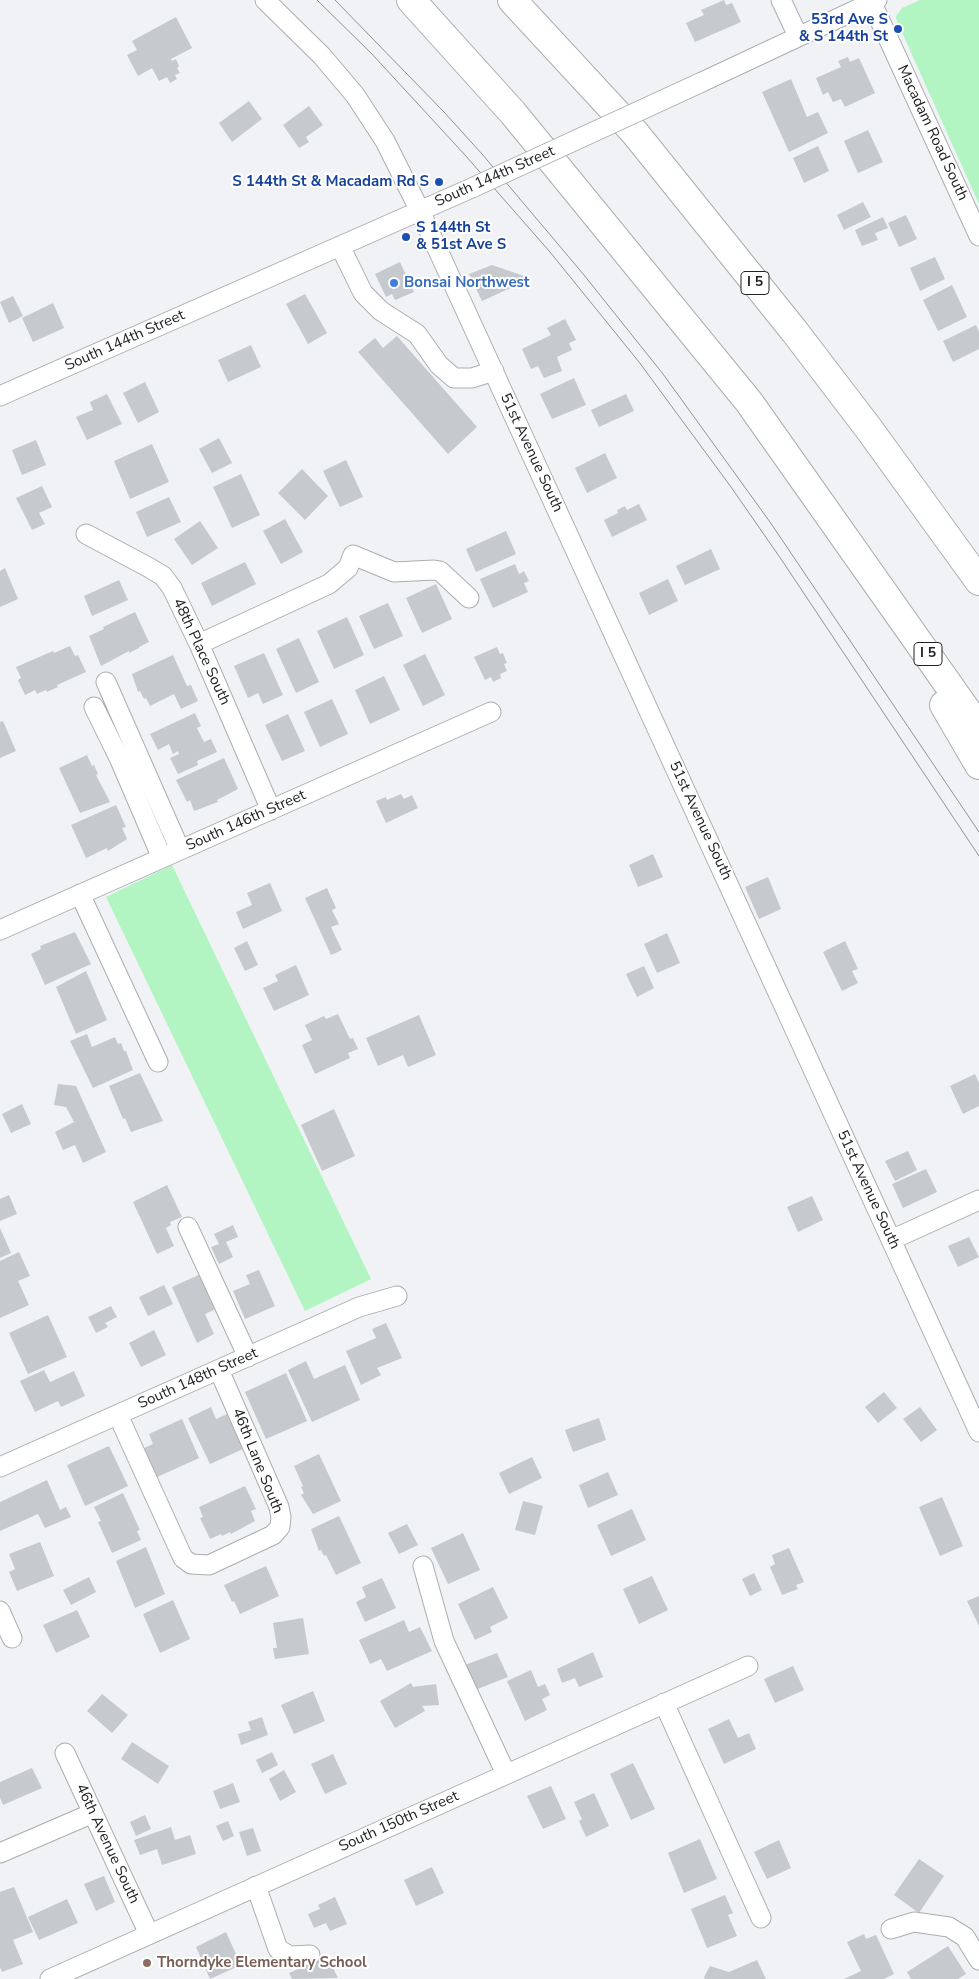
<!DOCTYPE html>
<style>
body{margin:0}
canvas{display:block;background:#f0f2f6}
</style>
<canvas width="979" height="1979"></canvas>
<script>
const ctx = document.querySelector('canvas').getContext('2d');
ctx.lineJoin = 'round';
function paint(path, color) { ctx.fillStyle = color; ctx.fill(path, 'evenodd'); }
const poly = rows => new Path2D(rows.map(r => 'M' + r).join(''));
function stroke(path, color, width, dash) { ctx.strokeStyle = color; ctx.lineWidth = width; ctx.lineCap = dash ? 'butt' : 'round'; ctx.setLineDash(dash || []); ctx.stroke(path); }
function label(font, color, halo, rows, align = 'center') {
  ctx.font = font + ' "Nunito Sans",sans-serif'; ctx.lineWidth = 4; ctx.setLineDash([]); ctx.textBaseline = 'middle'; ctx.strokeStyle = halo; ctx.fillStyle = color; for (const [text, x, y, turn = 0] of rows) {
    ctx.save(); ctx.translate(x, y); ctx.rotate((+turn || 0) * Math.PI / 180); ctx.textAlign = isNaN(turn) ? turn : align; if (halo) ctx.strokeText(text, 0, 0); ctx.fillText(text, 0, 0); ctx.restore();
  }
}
paint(poly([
 [920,0,979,0,979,204,896,19,896,16,902,8],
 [172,865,371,1279,305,1311,106,897]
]), '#b3f5c2');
paint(poly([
 [724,0,726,5,732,3,741,22,695,42,686,23,704,15,701,10],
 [176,17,192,48,171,59,172,61,176,59,179,66,177,68,180,73,175,75,177,79,170,83,167,77,159,81,152,68,138,76,127,55,137,50,132,41],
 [848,57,850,62,859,58,875,93,845,107,841,99,833,102,828,92,823,95,816,78,841,67,838,61],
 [791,79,807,117,818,112,828,133,789,152,762,92],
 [249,101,262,119,232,142,219,123],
 [309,106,323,125,306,137,309,142,299,148,283,125],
 [868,130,883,162,858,173,844,141],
 [818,146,829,171,804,183,793,158],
 [863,202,871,217,844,230,837,215],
 [906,215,917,239,899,247,888,223],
 [883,217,888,228,875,233,878,240,862,246,855,230],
 [935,257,945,279,920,291,910,268],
 [400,262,414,292,395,300,392,294,386,297,375,274],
 [492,265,527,277,526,281,482,301,469,274],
 [952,285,967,317,938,331,923,300],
 [305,294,327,333,308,344,286,304],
 [13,296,23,316,9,323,0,302],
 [53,303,64,328,33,342,22,318],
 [565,319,576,340,569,343,572,350,557,357,562,371,544,378,538,366,531,369,522,349,551,335,547,328],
 [976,325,979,332,979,349,953,362,943,341],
 [397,336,477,427,448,454,358,352,375,338,383,348],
 [251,345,261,367,228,382,218,360],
 [574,378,586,405,552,419,540,394],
 [145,382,159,412,138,423,123,393],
 [107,394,122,424,87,440,76,417,93,410,90,402],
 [626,394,634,411,599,427,591,410],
 [219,438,232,463,212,473,199,449],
 [36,440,46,465,22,475,12,450],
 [152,444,169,482,130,499,114,461],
 [605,453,617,478,587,493,575,468],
 [346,460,363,497,340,507,323,471],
 [302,469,328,496,305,520,278,493],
 [241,474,260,515,232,528,213,487],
 [42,486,52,507,39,513,45,524,32,530,16,498],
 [169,497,181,522,147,537,136,512],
 [639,504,647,520,612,537,604,520,618,513,617,510,625,506,627,510],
 [285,519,303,552,281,564,263,531],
 [200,521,218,548,192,565,174,539],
 [506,531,516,554,476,572,466,549],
 [711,549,720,569,685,585,676,566],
 [245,562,256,584,212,606,201,583],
 [515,564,519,574,524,571,529,581,524,583,528,592,493,608,480,579],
 [5,568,18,599,0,607,0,571],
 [668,579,678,601,649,615,639,593],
 [119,580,128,600,92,616,84,596],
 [436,584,452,619,422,633,406,598],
 [388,603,403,636,374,649,359,616],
 [135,612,149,642,139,647,139,648,129,653,129,651,101,666,89,636,104,629,103,627],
 [347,617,364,655,334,669,317,631],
 [299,638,319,682,296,693,276,649],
 [70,646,75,656,78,655,86,672,57,685,58,687,47,692,46,690,37,694,35,690,25,695,18,680,21,678,16,667,53,651,54,653],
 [497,647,500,654,503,653,507,663,504,664,507,671,500,674,501,678,493,682,491,677,485,680,474,657],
 [264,653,283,695,263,704,258,693,248,698,234,666],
 [425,654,445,695,423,706,403,665],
 [173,655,187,686,191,685,198,701,181,709,174,694,150,706,146,698,144,699,140,691,138,692,132,674],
 [384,676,400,710,370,724,355,690],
 [332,699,348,734,320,747,304,712],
 [195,713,201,726,197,728,204,742,211,739,217,752,197,761,198,765,178,774,170,758,179,754,178,751,173,754,169,744,158,750,150,734],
 [288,714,305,751,282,761,265,725],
 [3,721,16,751,0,758,0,722],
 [87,755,92,766,94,765,98,774,96,775,110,802,80,813,59,768],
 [224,758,238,789,217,800,218,802,194,811,190,800,187,802,176,780],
 [401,794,404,799,412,795,418,808,386,823,376,801,386,797,387,800],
 [116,805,126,827,122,828,127,839,108,851,107,848,86,858,71,825],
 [653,854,663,877,638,887,629,865],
 [768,877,781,909,759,919,745,887],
 [270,883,282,911,243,929,236,912,252,905,247,893],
 [327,888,336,908,332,910,339,924,331,927,342,950,331,955,305,898],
 [75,932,91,964,45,985,31,954,41,949,40,946],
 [667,933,680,963,657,973,644,944],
 [247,941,258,965,245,971,234,948],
 [845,941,858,969,852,971,858,983,842,991,823,952],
 [296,965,309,995,274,1011,263,988,278,981,275,975],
 [644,966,654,988,637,997,626,974],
 [86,971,107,1020,76,1034,56,987],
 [338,1014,350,1039,353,1038,358,1049,348,1053,350,1058,315,1074,302,1045,312,1040,305,1025,324,1016,326,1019],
 [419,1015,436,1055,408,1067,403,1055,378,1066,366,1038],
 [87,1034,92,1047,115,1037,118,1044,121,1043,124,1051,126,1051,133,1070,93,1088,70,1041],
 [140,1073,163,1121,131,1132,125,1118,123,1119,109,1086],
 [975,1074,979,1083,979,1106,963,1114,950,1086],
 [58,1084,76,1086,106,1152,83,1163,75,1145,63,1150,55,1132,74,1122,66,1107,54,1105],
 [22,1104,31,1124,11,1133,2,1114],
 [334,1109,355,1156,322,1171,301,1125],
 [908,1151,917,1170,895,1181,885,1161],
 [926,1169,937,1192,903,1208,892,1184],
 [167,1185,182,1217,170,1222,171,1225,166,1228,174,1246,157,1254,133,1202],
 [9,1195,17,1214,0,1221,0,1199],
 [812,1196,823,1220,798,1232,787,1207],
 [233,1225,238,1237,226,1242,233,1257,219,1264,211,1247,219,1244,214,1234],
 [0,1228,11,1253,0,1258],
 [969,1237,979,1257,958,1267,948,1246],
 [19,1252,30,1276,18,1281,29,1305,0,1318,0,1261],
 [259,1270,275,1306,245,1319,233,1291,250,1284,246,1275],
 [203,1273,218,1308,205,1314,214,1334,197,1343,172,1287],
 [164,1285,173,1304,148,1316,139,1297],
 [111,1306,117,1317,105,1323,108,1327,96,1333,88,1317],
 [48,1315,67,1357,28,1374,9,1333],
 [386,1323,402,1358,377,1368,381,1375,361,1385,346,1351,376,1338,372,1329],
 [154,1330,166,1355,141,1367,129,1343],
 [306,1361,314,1379,345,1365,360,1400,312,1422,288,1370],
 [44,1370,50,1382,74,1371,85,1396,61,1407,58,1401,35,1412,20,1381],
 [286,1373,307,1421,266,1439,245,1392],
 [884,1392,897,1408,878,1423,865,1407],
 [211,1407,216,1419,227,1414,243,1449,210,1464,188,1418],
 [920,1407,937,1430,921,1442,903,1419],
 [599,1418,606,1440,573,1452,565,1430],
 [182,1419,199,1458,155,1478,142,1449,153,1444,149,1434],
 [109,1446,128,1486,85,1506,67,1465],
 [319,1454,341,1501,313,1514,301,1495,304,1493,301,1487,303,1486,294,1466],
 [532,1457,542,1478,509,1494,499,1473],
 [608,1472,618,1495,588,1508,579,1485],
 [47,1480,60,1510,66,1507,71,1517,45,1528,38,1514,0,1531,0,1502],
 [245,1486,256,1509,251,1511,255,1521,231,1534,230,1532,222,1536,221,1534,210,1539,200,1518,203,1517,199,1507],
 [123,1493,140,1530,137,1531,141,1540,112,1553,98,1522,101,1521,94,1507],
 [942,1497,963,1546,940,1556,919,1507],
 [523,1501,543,1506,535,1535,515,1530],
 [632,1509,646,1540,611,1556,597,1525],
 [339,1516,361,1563,336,1575,326,1555,324,1556,321,1550,319,1551,311,1529],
 [407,1524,418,1545,399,1554,388,1533],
 [463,1533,480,1570,448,1584,431,1548],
 [40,1542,54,1576,17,1591,9,1572,15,1569,9,1554],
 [146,1547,165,1594,135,1608,116,1561],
 [789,1548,804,1582,796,1585,798,1589,782,1595,770,1567,775,1564,772,1555],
 [266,1566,279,1596,240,1614,234,1601,232,1602,224,1585],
 [754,1573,762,1590,750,1596,742,1579],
 [652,1576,668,1610,639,1624,623,1589],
 [89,1577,96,1592,71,1605,63,1590],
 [382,1578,396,1608,365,1622,356,1602,366,1597,362,1587],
 [493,1587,508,1618,490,1627,492,1632,475,1640,458,1604],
 [979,1596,979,1626,967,1601],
 [173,1600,190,1639,160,1653,143,1614],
 [77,1610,90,1637,56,1653,43,1625],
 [303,1618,309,1654,275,1659,273,1648,277,1648,273,1623],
 [404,1620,409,1632,420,1627,432,1651,387,1671,381,1659,370,1664,359,1640],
 [593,1652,603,1677,579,1687,575,1678,562,1683,557,1669],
 [497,1653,508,1677,475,1690,465,1665],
 [793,1666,804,1690,775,1703,764,1679],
 [531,1670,538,1687,545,1684,550,1695,542,1699,547,1710,525,1721,507,1681],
 [411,1683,413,1687,436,1684,439,1705,422,1706,425,1711,395,1728,380,1701],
 [313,1691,325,1721,294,1734,281,1705],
 [102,1694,128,1715,112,1733,87,1711],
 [262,1717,268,1735,241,1745,238,1734,251,1730,248,1722],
 [729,1719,738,1738,749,1733,756,1749,724,1764,708,1729],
 [132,1742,169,1766,158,1784,121,1759],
 [272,1752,278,1765,262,1773,256,1760],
 [333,1754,347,1784,325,1794,311,1764],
 [633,1763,655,1809,631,1820,610,1774],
 [32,1768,42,1788,3,1805,0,1798,0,1782],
 [284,1770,296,1792,280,1801,269,1779],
 [233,1783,240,1802,220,1809,213,1791],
 [551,1786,566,1819,543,1829,527,1796],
 [594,1793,609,1826,586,1837,579,1821,582,1819,574,1802],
 [145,1815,151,1829,136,1836,130,1822],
 [228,1821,234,1836,223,1841,216,1826],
 [171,1827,175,1840,190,1835,196,1854,162,1865,157,1849,140,1855,134,1840],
 [253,1828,261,1851,247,1856,239,1832],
 [700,1839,717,1879,684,1893,668,1853],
 [779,1840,791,1868,767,1879,754,1852],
 [919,1859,944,1876,919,1913,894,1895],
 [432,1867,444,1893,416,1906,404,1880],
 [104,1876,115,1902,96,1911,84,1884],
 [14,1887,33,1932,13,1940,23,1964,2,1972,0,1967,0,1892],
 [725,1895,733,1913,728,1915,737,1936,707,1948,691,1909],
 [335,1897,347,1924,330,1931,326,1923,314,1928,308,1914,320,1909,318,1905],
 [67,1899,78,1923,39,1940,28,1917],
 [226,1932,241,1965,210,1979,196,1947],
 [864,1934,866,1939,876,1935,894,1974,884,1979,844,1979,861,1971,847,1942],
 [948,1946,966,1974,958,1979,911,1979,907,1972],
 [327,1956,338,1978,292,1979,289,1973],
 [757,1960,766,1979,705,1979,704,1977,710,1966,729,1972]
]), '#c6c9cd');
const minor = poly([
 [265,0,322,56,355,95,385,141,420,211,979,1432],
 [781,0,798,36],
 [872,3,979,236],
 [702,82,877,0],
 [340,246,363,293,381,311,417,334,439,365,454,378,472,378,494,371],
 [0,396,474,187],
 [86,534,148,567,163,576,172,588,199,644,271,810],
 [199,644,329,584,348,568,353,555,394,572,434,570,440,571,469,598],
 [106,682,180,850],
 [94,707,120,760,162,858],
 [80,894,158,1062],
 [0,930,491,712],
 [188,1227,248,1357],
 [891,1240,979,1200],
 [118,1415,183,1558,191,1564,209,1565,273,1535,280,1527,281,1517,279,1507,219,1370],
 [0,1467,359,1307,397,1296],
 [423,1566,444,1641,506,1774],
 [0,1611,12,1638],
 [664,1703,761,1918],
 [65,1753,149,1934],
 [0,1853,93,1813],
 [256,1886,278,1949,290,1956,310,1955],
 [891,1929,914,1922,949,1927,965,1937,979,1960],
 [50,1979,748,1666]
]);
const highway = poly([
 [411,0,513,113,749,402,979,728],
 [512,0,635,133,795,332,869,429,979,581],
 [944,705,979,765]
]);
stroke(minor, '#aaadb1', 21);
stroke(highway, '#aaadb1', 30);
stroke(minor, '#fff', 19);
stroke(highway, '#fff', 28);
stroke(poly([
 [317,0,371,53,465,155,550,252,639,362,731,487,781,559,979,856],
 [335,0,444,112,482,154,584,275,663,374,770,522,979,832]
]), '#919295', 1);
const minorBridge = poly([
 [474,187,702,82]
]);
stroke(minorBridge, '#aaadb1', 21, []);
stroke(minorBridge, '#fff', 19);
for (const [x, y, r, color] of [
 [898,29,5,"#1a4fb4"],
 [439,182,5,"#1a4fb4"],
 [406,237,5,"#1a4fb4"],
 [394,283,5,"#3f7fe0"],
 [147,1963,5,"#8d6e63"]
]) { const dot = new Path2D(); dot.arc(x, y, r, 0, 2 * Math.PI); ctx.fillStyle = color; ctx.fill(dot); stroke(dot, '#fff', 2); }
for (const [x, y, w] of [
 [755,283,28],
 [928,654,28]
]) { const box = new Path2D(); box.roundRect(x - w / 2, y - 11.5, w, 23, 4); ctx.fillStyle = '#fff'; ctx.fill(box); stroke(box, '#202122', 1); }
label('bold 14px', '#202122', null, [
 ["I 5",755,283],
 ["I 5",928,654]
]);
label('bold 15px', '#164399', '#fff', [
 ["53rd Ave S",888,20],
 ["& S 144th St",888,37],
 ["S 144th St & Macadam Rd S",429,182],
 ["S 144th St",416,228,"left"],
 ["& 51st Ave S",416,245,"left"]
], 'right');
label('15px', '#202122', '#fff', [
 ["Macadam Road South",932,133,65],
 ["South 144th Street",495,177,-24],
 ["South 144th Street",125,341,-24],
 ["51st Avenue South",531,453,65],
 ["48th Place South",201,652,65],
 ["South 146th Street",246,821,-24],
 ["51st Avenue South",700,821,65],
 ["51st Avenue South",868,1190,65],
 ["South 148th Street",198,1379,-24],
 ["46th Lane South",257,1461,68],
 ["South 150th Street",399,1822,-24],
 ["46th Avenue South",107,1844,65]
]);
label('bold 15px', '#366cbe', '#fff', [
 ["Bonsai Northwest",404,283]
], 'left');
label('bold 15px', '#785e54', '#fff', [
 ["Thorndyke Elementary School",157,1963]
], 'left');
</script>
